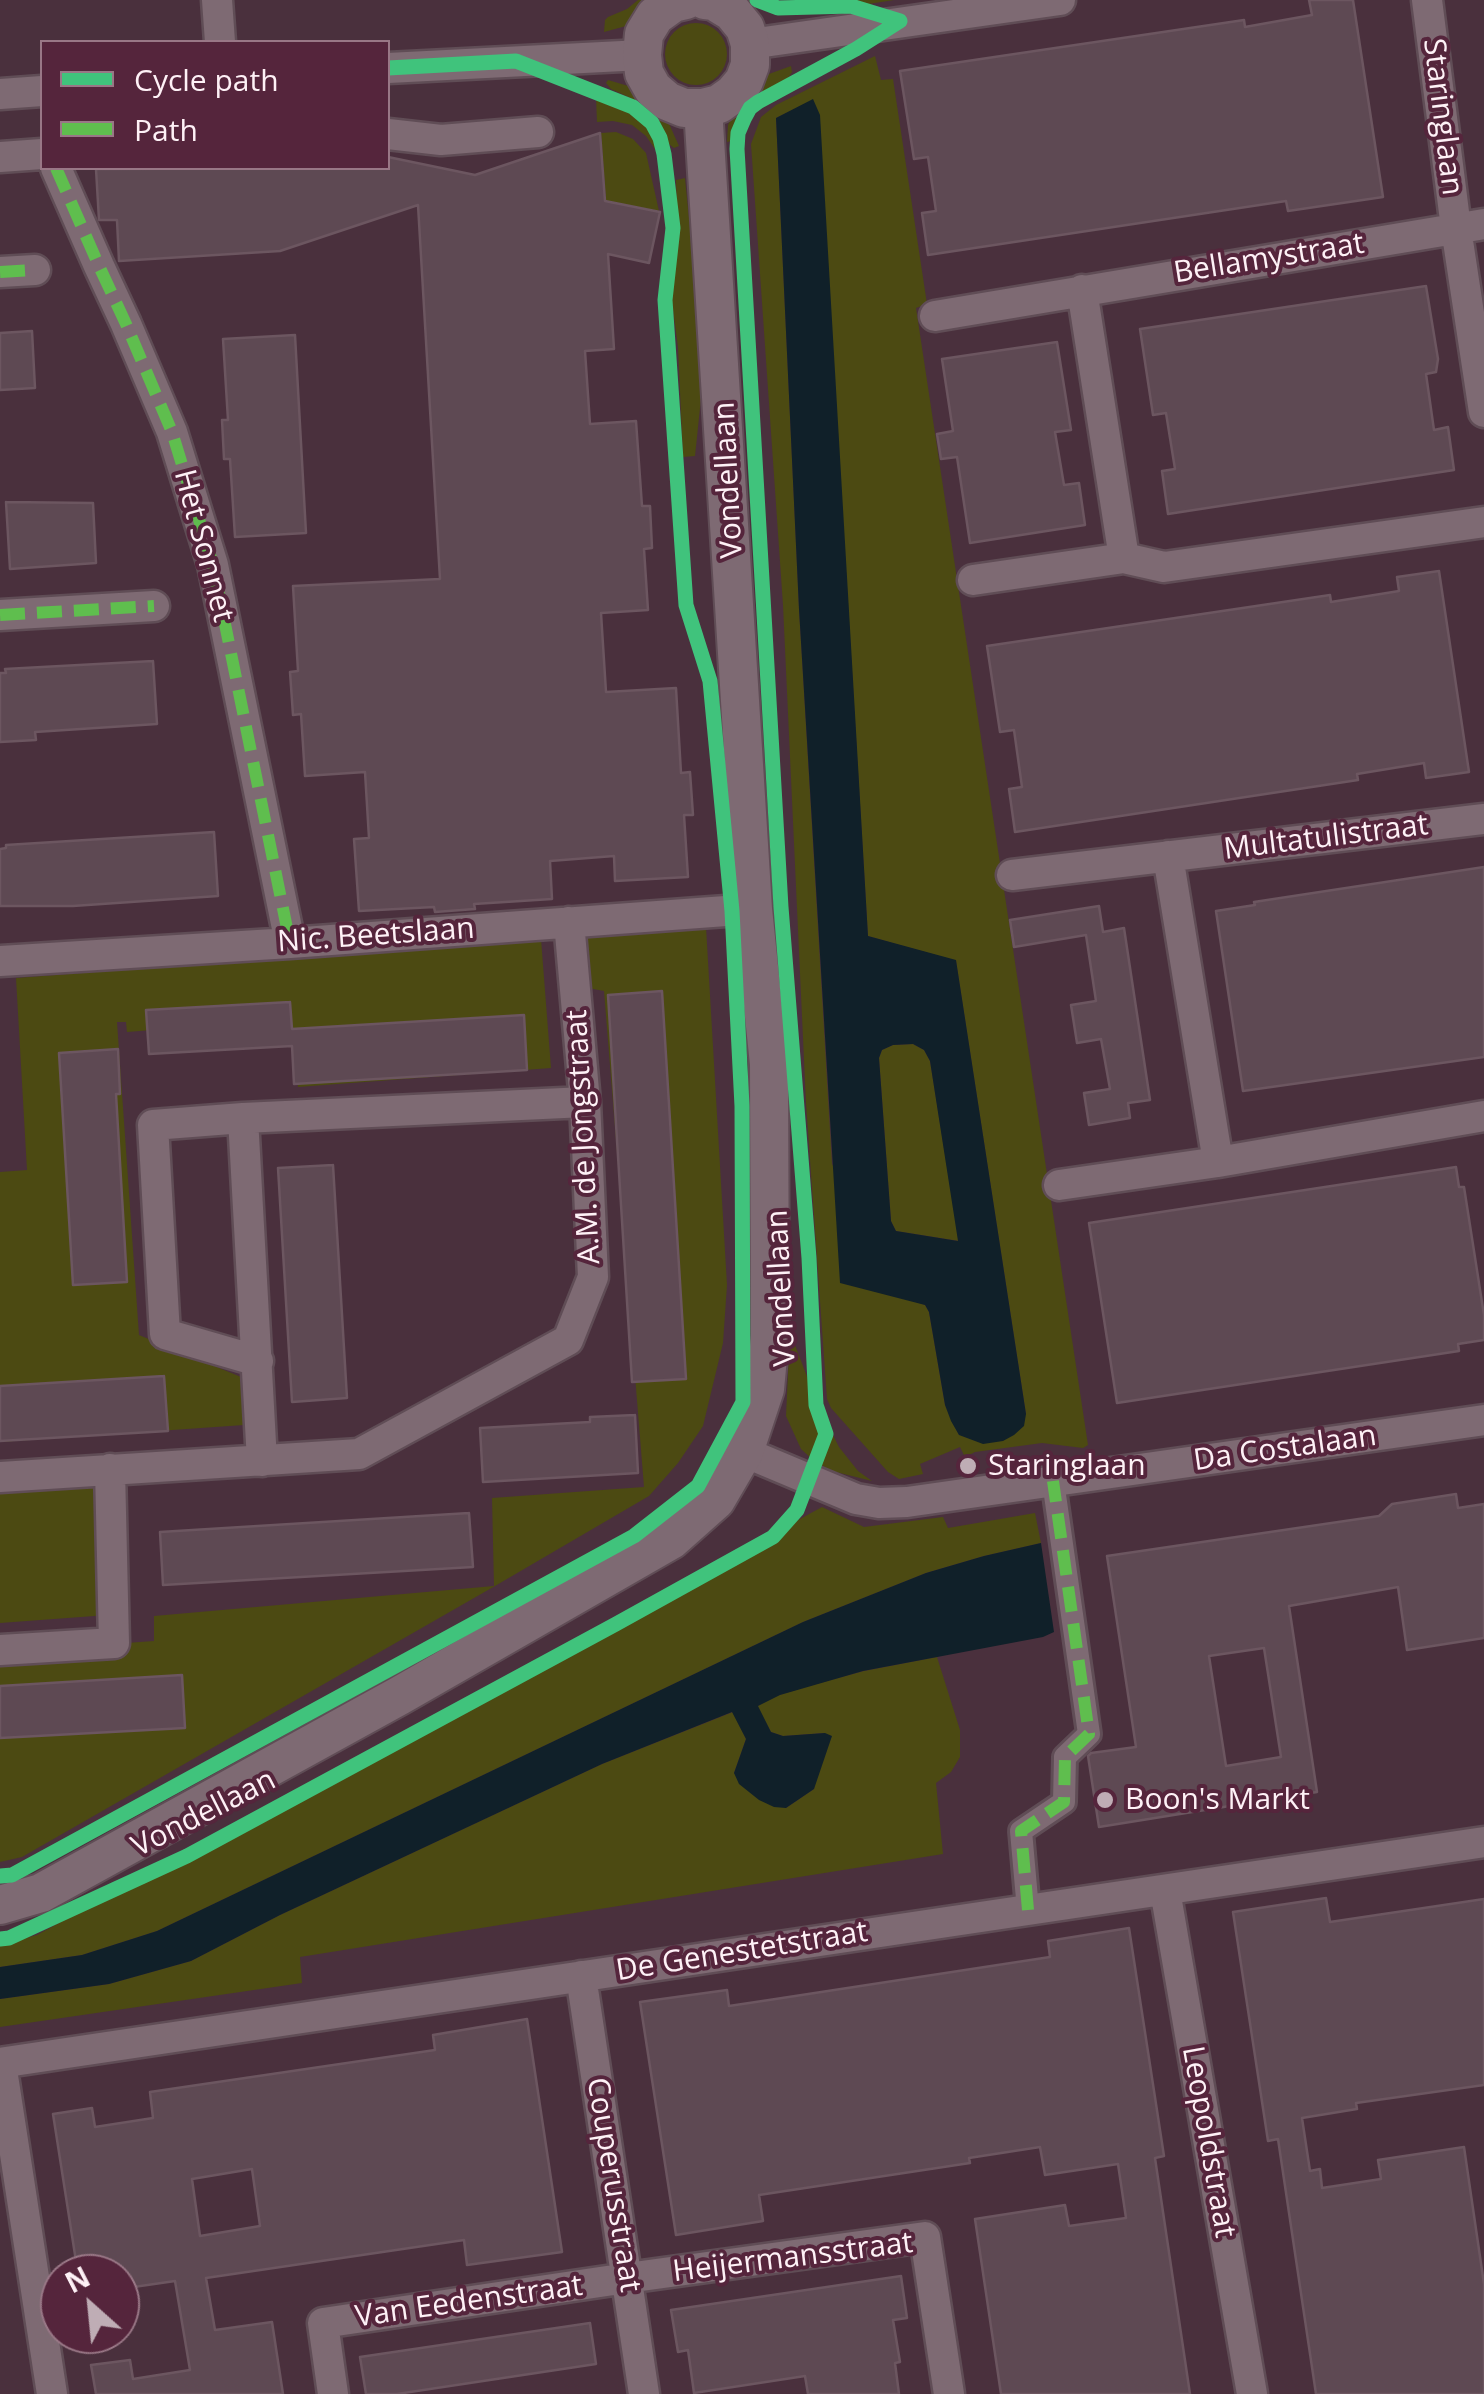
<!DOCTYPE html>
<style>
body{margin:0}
#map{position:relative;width:1484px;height:2394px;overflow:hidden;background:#4a303d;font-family:"Open Sans",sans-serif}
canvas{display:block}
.legend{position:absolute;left:40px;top:40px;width:350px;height:130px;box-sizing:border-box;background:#55253c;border:2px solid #997786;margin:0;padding:12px 18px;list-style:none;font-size:30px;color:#fef1f6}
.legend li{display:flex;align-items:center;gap:20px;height:50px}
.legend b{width:50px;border:2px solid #997786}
.north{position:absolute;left:40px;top:2254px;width:100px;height:100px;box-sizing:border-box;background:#55253c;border:2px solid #997786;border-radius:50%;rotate:333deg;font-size:28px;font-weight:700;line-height:40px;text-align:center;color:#fef1f6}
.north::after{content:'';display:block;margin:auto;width:35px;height:45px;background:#bfadb5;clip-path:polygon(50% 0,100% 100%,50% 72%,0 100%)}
</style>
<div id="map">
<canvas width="1484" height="2394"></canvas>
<ul class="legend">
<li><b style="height:12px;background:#40c37c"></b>Cycle path</li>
<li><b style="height:12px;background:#5fbe4e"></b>Path</li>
</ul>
<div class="north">N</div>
</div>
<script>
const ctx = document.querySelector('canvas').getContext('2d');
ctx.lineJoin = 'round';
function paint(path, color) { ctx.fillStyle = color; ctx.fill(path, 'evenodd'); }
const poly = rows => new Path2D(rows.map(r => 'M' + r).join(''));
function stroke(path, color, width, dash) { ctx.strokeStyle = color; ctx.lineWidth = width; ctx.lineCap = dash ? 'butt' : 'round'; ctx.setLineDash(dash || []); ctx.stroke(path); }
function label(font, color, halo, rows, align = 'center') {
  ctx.font = font + ' "Open Sans",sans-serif'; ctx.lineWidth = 8; ctx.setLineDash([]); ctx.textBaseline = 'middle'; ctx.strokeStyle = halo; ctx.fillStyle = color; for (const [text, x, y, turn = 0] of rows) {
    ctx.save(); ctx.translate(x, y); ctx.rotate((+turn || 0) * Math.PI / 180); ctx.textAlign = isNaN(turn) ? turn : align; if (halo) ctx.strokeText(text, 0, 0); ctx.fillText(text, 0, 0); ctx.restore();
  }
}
paint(poly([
 [638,0,656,0,626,26,604,32,605,20,608,17,627,9],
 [816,0,894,0,818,12],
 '665 54a31 31 0 1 1 62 0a31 31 0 1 1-62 0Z',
 [875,56,881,80,893,79,927,304,916,308,1088,1445,1083,1448,1042,1443,975,1452,965,1457,960,1447,920,1464,923,1474,899,1479,888,1472,831,1408,827,1399,806,1103,783,605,751,144,761,117,776,105],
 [813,100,834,374,868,936,956,961,1026,1414,959,1435,945,1405,929,1312,925,1305,914,1301,832,1164,799,609,776,118],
 [791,66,792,72,788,78,749,101,734,123,731,141,727,142,728,125,736,109,769,74],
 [608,80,635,88,666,117,679,146,674,148,669,144,653,115,633,99,611,89,606,83],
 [596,97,636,114,653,134,659,155,646,136,632,125,613,121,597,122],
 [616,132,633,139,646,153,659,211,606,201,601,133],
 [685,178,704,370,695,456,683,457,678,347,671,294,677,215,676,180],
 [706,927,727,1285,723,1343,703,1426,678,1463,649,1496,495,1586,22,1857,0,1862,0,1652,154,1641,154,1616,494,1586,492,1498,644,1487,604,991,588,988,585,936],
 [541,939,551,1068,298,1087,294,1037,153,1030,127,1032,126,1022,117,1022,139,1335,241,1377,244,1425,0,1442,0,1172,27,1170,16,978],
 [913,1044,924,1050,930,1061,959,1241,896,1231,891,1221,879,1058,882,1050,893,1045],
 [790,1332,819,1408,839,1447,858,1471,872,1481,832,1471,814,1461,801,1449,786,1416],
 [98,1485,108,1615,0,1623,0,1492],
 [822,1507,864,1527,943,1517,948,1528,1035,1513,1041,1543,984,1556,926,1573,803,1622,157,1931,82,1955,0,1967,0,1945,37,1935,92,1905,153,1878,219,1843,641,1606],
 [937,1657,960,1730,960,1757,951,1772,936,1783,943,1854,300,1957,302,1983,0,2027,0,1999,109,1984,191,1961,280,1915,602,1764,733,1712,746,1739,734,1773,786,1808,814,1789,824,1733,783,1736,771,1732,757,1706,779,1695,816,1684,864,1671]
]), '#4c4a12');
paint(poly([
 [813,99,820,115,868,936,956,960,1026,1414,1024,1426,1014,1435,1003,1441,983,1444,959,1435,951,1421,945,1405,929,1312,925,1305,840,1283,799,609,776,118],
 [913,1044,924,1050,930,1061,958,1241,896,1231,891,1221,879,1058,882,1050,893,1045],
 [1041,1543,1054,1632,1043,1637,863,1671,780,1695,758,1706,771,1732,783,1736,825,1733,832,1736,814,1789,786,1808,774,1807,759,1800,739,1784,734,1773,746,1739,732,1712,602,1764,280,1915,191,1961,109,1984,0,1999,0,1967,82,1955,157,1931,803,1622,926,1573,984,1556]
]), '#102029');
const building = poly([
 [1309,0,1353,0,1383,197,1288,211,1286,201,928,255,922,213,936,211,928,157,914,159,900,71,1244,20,1245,27,1312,15,1309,0],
 [600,133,605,201,660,212,649,263,608,254,614,349,585,351,590,424,636,421,642,506,650,506,652,548,644,549,648,610,601,613,606,692,676,688,681,773,690,772,693,815,684,815,688,877,615,881,614,856,550,861,552,899,474,904,475,909,435,912,434,907,359,911,354,839,369,838,365,772,305,776,301,714,293,715,290,672,298,671,293,586,440,579,418,205,280,251,119,261,117,220,99,220,96,169,388,168,388,157,475,175,600,133],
 [1426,286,1438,359,1436,372,1426,374,1434,430,1448,427,1454,470,1168,514,1162,471,1175,469,1166,413,1153,415,1140,329,1426,286],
 [32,331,35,388,0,390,0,333,32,331],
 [295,335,306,533,235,537,230,459,224,459,222,420,228,420,223,339,295,335],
 [1057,342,1071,430,1055,432,1064,485,1079,483,1085,525,970,543,957,457,941,459,937,434,953,431,942,359,1057,342],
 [6,502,93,503,96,563,10,569,6,502],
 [1439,571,1469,772,1426,778,1424,763,1357,774,1358,780,1015,832,1009,789,1022,787,1014,730,1000,732,987,646,1330,595,1331,602,1399,591,1397,577,1439,571],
 [153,661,157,724,35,732,36,740,0,742,0,673,6,673,5,669,153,661],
 [214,832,218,896,73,906,0,906,0,849,6,848,6,845,214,832],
 [1484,867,1484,1057,1243,1091,1216,911,1255,905,1254,902,1484,867],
 [1099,906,1103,932,1124,928,1150,1100,1128,1103,1130,1118,1089,1125,1084,1093,1110,1089,1101,1039,1077,1043,1071,1005,1096,1001,1086,935,1014,947,1010,920,1099,906],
 [662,991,686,1379,632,1382,608,995,662,991],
 [290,1002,292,1029,524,1015,527,1070,294,1084,292,1046,149,1054,146,1010,290,1002],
 [118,1049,120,1094,116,1094,127,1282,73,1285,59,1053,118,1049],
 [333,1165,347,1398,292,1402,278,1168,333,1165],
 [1456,1167,1459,1187,1464,1187,1484,1315,1484,1340,1458,1344,1459,1351,1117,1403,1089,1223,1456,1167],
 [164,1376,168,1431,0,1441,0,1386,164,1376],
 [635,1415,638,1473,483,1482,480,1428,590,1422,590,1417,635,1415],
 [1456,1494,1458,1508,1484,1504,1484,1638,1407,1650,1398,1587,1289,1606,1317,1792,1099,1827,1088,1756,1091,1753,1136,1747,1107,1556,1379,1516,1392,1504,1456,1494],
 [1264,1648,1281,1757,1226,1766,1209,1656,1264,1648],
 [469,1513,473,1567,163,1585,160,1532,469,1513],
 [182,1675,185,1728,0,1738,0,1686,182,1675],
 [1326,1898,1330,1922,1484,1899,1484,2085,1356,2103,1357,2109,1302,2118,1310,2171,1320,2169,1322,2188,1381,2179,1378,2160,1464,2147,1484,2284,1484,2394,1316,2394,1278,2139,1268,2141,1233,1912,1326,1898],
 [1129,1928,1164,2156,1155,2158,1190,2394,1001,2394,975,2219,1065,2205,1069,2226,1126,2218,1118,2164,1045,2175,1040,2147,969,2158,970,2163,759,2195,763,2221,676,2235,640,2002,727,1990,729,2006,769,2000,1050,1957,1048,1941,1129,1928],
 [527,2019,562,2252,467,2265,464,2240,206,2278,215,2330,272,2322,283,2394,96,2394,91,2365,130,2360,133,2379,190,2370,175,2281,120,2289,120,2274,78,2274,53,2114,92,2108,95,2127,153,2118,150,2092,435,2050,433,2035,527,2019],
 [252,2169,260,2226,200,2236,192,2179,252,2169],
 [901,2276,907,2318,893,2320,900,2362,895,2363,899,2394,808,2394,805,2376,694,2393,688,2350,678,2352,671,2310,901,2276],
 [590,2323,596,2364,397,2394,366,2394,360,2357,590,2323]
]);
paint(building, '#5e4953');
stroke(building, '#6c5660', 2.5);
const pedestrian = poly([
 [1028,1910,1021,1831,1064,1802,1065,1757,1089,1734,1053,1481]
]);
const minor = poly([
 [217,0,220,42],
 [1427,0,1456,228,1484,412],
 [750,44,1060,0],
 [388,68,642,55],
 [0,94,42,91],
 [388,134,441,140,538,132],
 [0,157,42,154],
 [56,168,99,266,126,324,172,432,213,565,290,943],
 [0,272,35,270],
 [1082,290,1124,558],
 [935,316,1484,224],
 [973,580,1124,558,1164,567,1484,522],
 [0,615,154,606],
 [1168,856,1218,1162],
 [1012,875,1484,819],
 [0,961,290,943,753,909],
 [243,1118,153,1125,165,1334,258,1361],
 [1059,1185,1218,1162,1484,1116],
 [744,1452,856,1499,879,1503,907,1502,1484,1420],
 [262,1461,243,1118,585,1102],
 [0,1477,359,1454,568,1340,593,1277,585,1102,569,922],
 [0,1650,114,1643,110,1469],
 [1165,1890,1252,2394],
 [581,1976,644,2394],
 [0,2063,1484,1842],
 [1,2063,52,2394],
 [333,2394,323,2323,627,2278,925,2237,949,2394]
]);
const tertiary = poly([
 [686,0,673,3,655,16,644,34,642,55,644,73,653,89,667,101,684,108,703,108,719,104,733,94,744,81,750,65,750,44,745,28,732,12,714,1,705,0],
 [0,1905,41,1893,399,1696,671,1540,716,1500,744,1452,765,1389,770,1336,769,1064,753,909,703,108]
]);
stroke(pedestrian, '#604d56', 28);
stroke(minor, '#604d56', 35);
stroke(tertiary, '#604d56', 42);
stroke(pedestrian, '#7e6a73', 22);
stroke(minor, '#7e6a73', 30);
stroke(tertiary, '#7e6a73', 38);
stroke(poly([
 [56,168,99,266,126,324,172,432,213,565,290,943],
 [0,272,35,270],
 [0,615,154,606],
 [1028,1910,1021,1831,1064,1802,1065,1757,1089,1734,1053,1481]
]), '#5fbe4e', 12, [25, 12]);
stroke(poly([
 [757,0,778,8,851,6,900,21],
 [0,1876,12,1875,634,1536,698,1486,743,1402,742,1106,732,911,710,681,686,605,665,300,673,228,664,154,660,138,652,123,633,107,516,61,388,68],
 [0,1939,9,1938,187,1856,616,1624,773,1537,797,1510,826,1434,816,1405,809,1258,781,907,737,149,738,133,744,119,750,108,758,102,856,49,900,21]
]), '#40c37c', 15);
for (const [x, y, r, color] of [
 [968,1466,10,"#bfadb5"],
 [1105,1800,10,"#bfadb5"]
]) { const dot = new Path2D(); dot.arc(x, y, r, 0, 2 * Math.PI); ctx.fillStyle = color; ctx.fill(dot); stroke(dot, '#55253c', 4); }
label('30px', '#fef1f6', '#55253c', [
 ["Staringlaan",1442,117,83],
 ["Bellamystraat",1269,259,-9],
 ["Vondellaan",729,480,-93],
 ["Het Sonnet",203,546,75],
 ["Multatulistraat",1326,838,-7],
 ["Nic. Beetslaan",376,936,-4],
 ["A.M. de Jongstraat",584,1137,-93],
 ["Vondellaan",782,1288,-93],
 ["Da Costalaan",1285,1449,-8],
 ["Vondellaan",204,1814,-27],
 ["De Genestetstraat",742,1952,-9],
 ["Leopoldstraat",1208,2142,80],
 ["Couperusstraat",613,2185,81],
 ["Heijermansstraat",793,2258,-7],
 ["Van Eedenstraat",469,2302,-8]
]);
label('30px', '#fef1f6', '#55253c', [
 ["Staringlaan",988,1466],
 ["Boon's Markt",1125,1800]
], 'left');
</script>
